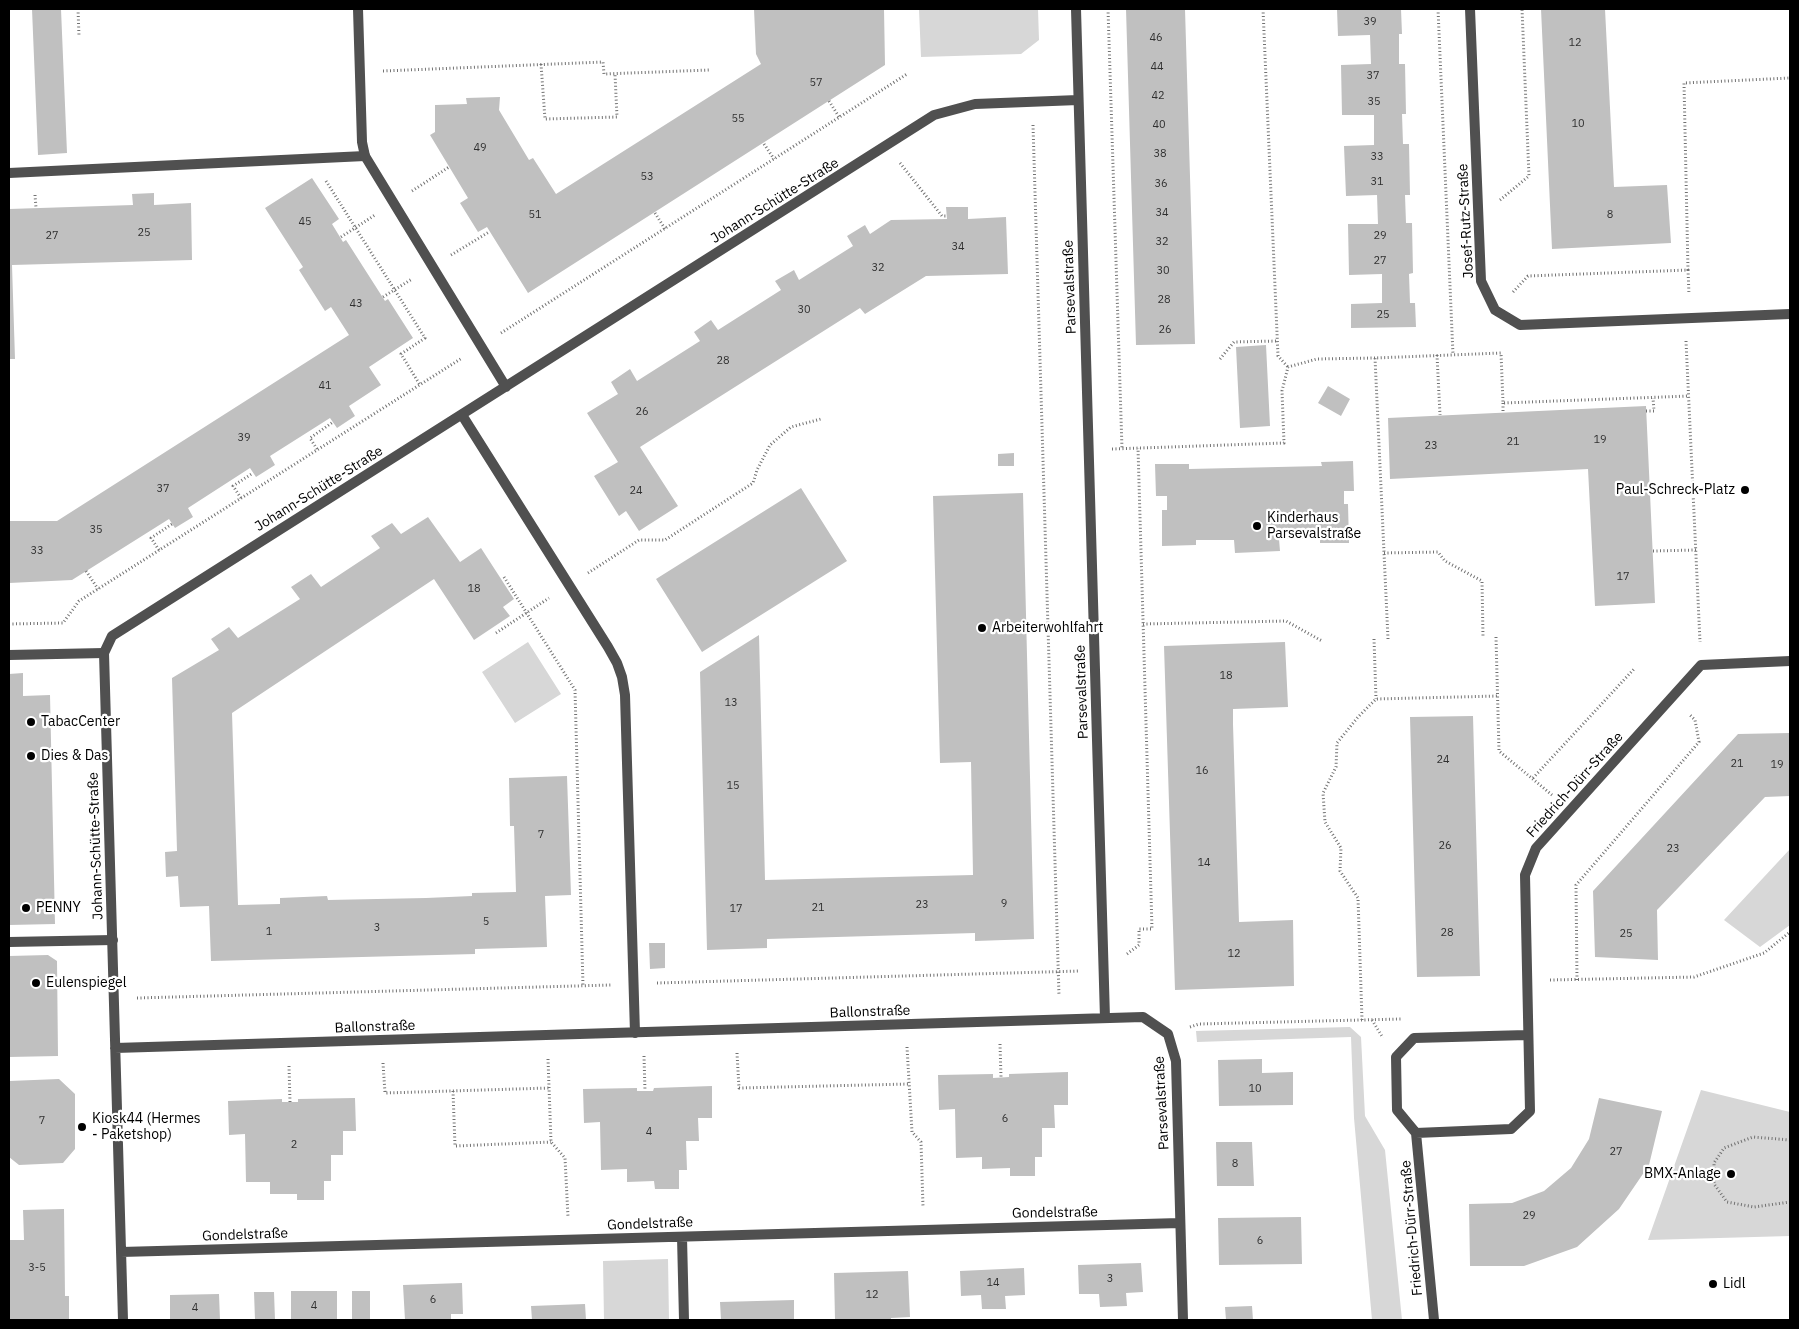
<!DOCTYPE html>
<meta charset="utf-8">
<style>
body{margin:0}
#map{position:relative;width:1799px;height:1329px;overflow:hidden;background:#fff;font-family:"IBM Plex Sans",sans-serif}
canvas{display:block}
.frame{position:absolute;inset:0;border:10px solid #000;pointer-events:none}
</style>
<div id="map">
<canvas width="1799" height="1329"></canvas>
<div class="frame"></div>
</div>
<script>
const ctx = document.querySelector('canvas').getContext('2d');
ctx.lineJoin = 'round';
function paint(path, color) { ctx.fillStyle = color; ctx.fill(path, 'evenodd'); }
const poly = rows => new Path2D(rows.map(r => 'M' + r).join(''));
function stroke(path, color, width, dash) { ctx.strokeStyle = color; ctx.lineWidth = width; ctx.lineCap = dash ? 'butt' : 'round'; ctx.setLineDash(dash || []); ctx.stroke(path); }
function label(font, color, halo, rows, align = 'center') {
  ctx.font = font + ' "IBM Plex Sans",sans-serif'; ctx.lineWidth = 4.5; ctx.setLineDash([]); ctx.textBaseline = 'middle'; ctx.strokeStyle = halo; ctx.fillStyle = color; for (const [text, x, y, turn = 0] of rows) {
    ctx.save(); ctx.translate(x, y); ctx.rotate((+turn || 0) * Math.PI / 180); ctx.textAlign = isNaN(turn) ? turn : align; if (halo) ctx.strokeText(text, 0, 0); ctx.fillText(text, 0, 0); ctx.restore();
  }
}
paint(poly([
 [919,9,1038,9,1039,40,1021,54,921,57],
 [528,642,561,694,515,723,482,672],
 [1790,849,1790,925,1760,947,1724,920],
 [1350,1027,1361,1037,1365,1116,1385,1150,1402,1320,1372,1320,1354,1118,1351,1037,1197,1042,1196,1031],
 [1701,1090,1790,1112,1790,1236,1648,1240],
 [668,1259,669,1320,604,1320,603,1261]
]), '#d7d7d7');
paint(poly([
 [32,9,61,9,67,153,38,155],
 [754,9,884,9,885,65,528,293,487,227,478,232,460,203,468,198,430,135,435,132,435,105,467,104,466,98,500,97,499,110,529,160,533,158,556,194,761,64,756,54],
 [1126,9,1185,9,1195,344,1136,345],
 [1337,9,1401,9,1402,34,1399,34,1399,64,1405,64,1406,114,1402,114,1403,144,1409,144,1410,195,1405,195,1406,223,1412,223,1413,273,1409,274,1410,303,1415,303,1416,327,1351,328,1351,304,1382,303,1382,274,1349,275,1348,224,1378,224,1377,195,1346,196,1344,146,1374,145,1374,115,1342,115,1341,65,1371,64,1370,35,1338,36],
 [1541,9,1605,9,1614,187,1667,185,1671,243,1552,249],
 [312,178,339,219,332,224,343,242,346,240,385,301,388,299,413,338,369,367,381,385,349,406,355,416,337,428,330,418,270,456,275,465,256,477,250,468,188,508,193,517,175,528,169,519,72,580,9,583,9,521,57,521,349,335,331,307,325,311,299,270,303,267,265,208],
 [154,193,154,205,191,203,192,260,12,265,15,359,9,359,9,209,133,205,132,194],
 [946,207,968,207,968,219,1006,217,1008,274,926,276,865,314,860,308,640,447,678,506,639,531,626,511,619,516,594,476,618,462,587,413,618,394,611,382,630,369,637,381,700,341,694,332,711,320,718,330,781,290,775,281,794,270,799,280,853,246,847,236,865,225,870,234,891,220,947,219],
 [1266,345,1270,426,1240,428,1236,347],
 [1328,386,1350,399,1341,416,1318,403],
 [1646,406,1655,603,1595,606,1588,469,1390,479,1388,418],
 [1014,453,1014,466,998,466,998,454],
 [1353,461,1354,491,1344,491,1344,504,1348,504,1349,543,1320,543,1320,538,1279,539,1280,551,1235,553,1234,540,1196,540,1196,545,1162,546,1162,510,1167,510,1167,496,1156,496,1155,464,1189,464,1189,469,1322,466,1321,462],
 [801,488,847,561,702,652,656,579],
 [1023,493,1034,939,975,941,975,933,767,939,767,948,707,950,700,672,759,635,765,880,973,875,971,762,940,763,933,496],
 [428,517,460,562,481,548,514,599,503,607,510,616,474,640,434,579,232,713,238,905,280,904,280,898,327,896,328,900,426,898,472,896,472,893,516,892,514,826,510,826,509,778,567,776,571,895,545,896,547,947,475,949,475,954,211,961,209,906,180,907,178,876,166,877,165,852,177,851,172,678,219,650,211,639,229,627,238,638,300,599,291,587,311,574,321,587,380,548,371,536,392,523,401,534],
 [1285,642,1288,707,1233,709,1233,724,1239,922,1293,920,1294,986,1175,990,1164,646],
 [23,673,23,696,50,695,55,924,9,925,9,674],
 [1473,716,1480,976,1417,977,1410,717],
 [1790,733,1790,796,1765,797,1657,910,1658,960,1595,957,1593,891,1738,734],
 [649,943,665,943,665,968,650,969],
 [48,955,57,961,58,1056,9,1057,9,956],
 [1262,1059,1262,1073,1293,1072,1293,1105,1219,1106,1218,1060],
 [1068,1072,1068,1105,1054,1105,1055,1128,1042,1128,1042,1157,1035,1157,1035,1176,1010,1176,1010,1168,982,1169,982,1157,956,1158,955,1109,939,1110,938,1075,993,1074,993,1078,1009,1077,1009,1074],
 [59,1079,75,1094,75,1149,63,1163,19,1165,9,1157,9,1081],
 [712,1086,712,1118,698,1118,699,1141,686,1141,687,1170,679,1170,679,1189,655,1189,654,1181,627,1182,627,1169,601,1170,600,1122,584,1123,583,1089,637,1088,637,1091,653,1091,654,1088],
 [355,1098,356,1131,343,1131,343,1155,331,1155,331,1181,324,1181,324,1200,297,1200,297,1194,270,1194,270,1182,246,1182,245,1134,229,1135,228,1101,282,1099,282,1102,298,1102,298,1099],
 [1599,1098,1662,1111,1649,1165,1619,1209,1577,1247,1524,1266,1470,1266,1469,1204,1512,1203,1544,1191,1571,1168,1589,1139],
 [1216,1142,1252,1142,1254,1186,1217,1186],
 [64,1209,65,1296,69,1296,69,1320,9,1320,9,1240,24,1240,23,1210],
 [1301,1217,1302,1264,1219,1265,1218,1218],
 [1141,1263,1143,1292,1126,1293,1127,1306,1100,1307,1099,1294,1079,1294,1078,1265],
 [1024,1268,1025,1295,1005,1296,1006,1309,982,1309,981,1295,961,1296,960,1271],
 [908,1271,910,1317,891,1318,891,1320,835,1320,834,1273],
 [462,1283,463,1314,451,1314,451,1320,405,1320,403,1285],
 [291,1291,337,1291,337,1320,291,1320],
 [352,1291,370,1291,370,1320,352,1320],
 [254,1292,274,1292,275,1320,255,1320],
 [219,1294,220,1320,170,1320,170,1295],
 [794,1300,794,1320,721,1320,720,1302],
 [585,1304,586,1320,532,1320,531,1306],
 [1252,1306,1253,1320,1226,1320,1225,1307]
]), '#c0c0c0');
stroke(poly([
 [78,9,79,36],
 [1108,9,1122,449],
 [1263,9,1278,356,1288,367],
 [1438,9,1453,355],
 [541,64,545,119,617,117,615,74],
 [383,71,603,62,604,74,709,70],
 [829,101,839,117],
 [1033,125,1059,996],
 [764,144,774,159],
 [900,163,942,216,947,216],
 [326,181,425,338,401,354,420,385],
 [412,191,449,167],
 [35,195,36,208],
 [1500,200,1529,176,1522,9],
 [655,213,665,229],
 [341,237,375,215],
 [451,255,489,232],
 [1688,270,1684,83,1790,78],
 [1513,292,1528,276,1688,270,1689,294],
 [383,297,412,279],
 [501,333,907,74],
 [1686,341,1700,642],
 [1437,355,1440,415],
 [1220,359,1234,342,1277,341],
 [1503,403,1503,412],
 [1646,411,1654,411,1653,398],
 [317,449,310,438,333,422],
 [1112,449,1284,443,1282,391,1288,367,1317,359,1375,358],
 [241,498,233,486,253,473],
 [159,550,151,538,172,524],
 [1653,551,1696,550],
 [1384,553,1438,552,1445,561,1482,581,1483,637],
 [86,571,98,589],
 [588,573,639,540,665,540,753,483,757,470,770,445,791,427,821,419],
 [504,577,575,690,583,986],
 [9,624,63,623,79,601,462,358],
 [1143,624,1286,621,1322,641],
 [496,633,549,598],
 [1496,637,1499,751,1552,795],
 [1374,639,1376,699],
 [1388,639,1375,358,1501,353,1503,403,1689,396],
 [1533,778,1634,669],
 [1127,954,1139,945,1139,929,1152,929,1138,448],
 [1550,980,1694,977,1764,953,1790,932],
 [1577,980,1576,885,1699,742,1695,720,1689,714],
 [657,983,1080,971],
 [137,998,611,985],
 [1362,1020,1358,898,1340,871,1341,848,1325,822,1323,793,1336,767,1337,743,1358,717,1376,699,1498,696],
 [1372,1020,1383,1038],
 [1190,1027,1199,1024,1401,1019],
 [1000,1044,1001,1077],
 [907,1047,912,1132,921,1142,923,1207],
 [737,1053,739,1088,909,1084],
 [644,1056,645,1091],
 [548,1059,551,1142,565,1158,568,1217],
 [383,1063,385,1093,549,1088],
 [289,1066,290,1102],
 [453,1091,455,1146,551,1142],
 [1790,1140,1753,1137,1724,1148,1714,1163,1714,1184,1727,1202,1754,1207,1790,1202]
]), '#727272', 3, [1, 2.5]);
stroke(poly([
 [9,173,365,156],
 [9,655,104,653],
 [9,942,113,940]
]), '#505050', 10);
stroke(poly([
 [358,9,362,142,365,156,506,387],
 [1076,9,1105,1018],
 [1470,9,1481,281,1495,310,1520,325,1790,314],
 [462,415,608,647,617,663,622,677,625,695,635,1033],
 [115,1048,1143,1017,1168,1034,1176,1061,1183,1320],
 [1416,1133,1511,1129,1530,1111,1525,875,1536,848,1701,665,1790,661],
 [682,1237,684,1320],
 [121,1252,1180,1223],
 [123,1320,104,653,112,636,934,115,975,104,1078,100],
 [1434,1320,1416,1133,1397,1110,1396,1057,1414,1038,1527,1035]
]), '#505050', 10);
for (const [x, y, r, color] of [
 [1745,490,5,"#000"],
 [1257,526,5,"#000"],
 [982,628,5,"#000"],
 [31,722,5,"#000"],
 [31,756,5,"#000"],
 [26,908,5,"#000"],
 [36,983,5,"#000"],
 [82,1127,5,"#000"],
 [1731,1174,5,"#000"],
 [1713,1284,5,"#000"]
]) { const dot = new Path2D(); dot.arc(x, y, r, 0, 2 * Math.PI); ctx.fillStyle = color; ctx.fill(dot); stroke(dot, '#fff', 2); }
label('11px', '#303030', null, [
 ["39",1370,22],
 ["46",1156,38],
 ["12",1575,43],
 ["44",1157,67],
 ["37",1373,76],
 ["57",816,83],
 ["42",1158,96],
 ["35",1374,102],
 ["55",738,119],
 ["10",1578,124],
 ["40",1159,125],
 ["49",480,148],
 ["38",1160,154],
 ["33",1377,157],
 ["53",647,177],
 ["31",1377,182],
 ["36",1161,184],
 ["34",1162,213],
 ["51",535,215],
 ["8",1610,215],
 ["45",305,222],
 ["25",144,233],
 ["27",52,236],
 ["29",1380,236],
 ["32",1162,242],
 ["34",958,247],
 ["27",1380,261],
 ["32",878,268],
 ["30",1163,271],
 ["28",1164,300],
 ["43",356,304],
 ["30",804,310],
 ["25",1383,315],
 ["26",1165,330],
 ["28",723,361],
 ["41",325,386],
 ["26",642,412],
 ["39",244,438],
 ["19",1600,440],
 ["21",1513,442],
 ["23",1431,446],
 ["37",163,489],
 ["24",636,491],
 ["35",96,530],
 ["33",37,551],
 ["17",1623,577],
 ["18",474,589],
 ["18",1226,676],
 ["13",731,703],
 ["24",1443,760],
 ["21",1737,764],
 ["19",1777,765],
 ["16",1202,771],
 ["15",733,786],
 ["7",541,835],
 ["26",1445,846],
 ["23",1673,849],
 ["14",1204,863],
 ["9",1004,904],
 ["23",922,905],
 ["21",818,908],
 ["17",736,909],
 ["5",486,922],
 ["3",377,928],
 ["1",269,932],
 ["28",1447,933],
 ["25",1626,934],
 ["12",1234,954],
 ["10",1255,1089],
 ["6",1005,1119],
 ["7",42,1121],
 ["4",649,1132],
 ["2",294,1145],
 ["27",1616,1152],
 ["8",1235,1164],
 ["29",1529,1216],
 ["6",1260,1241],
 ["3-5",37,1268],
 ["3",1110,1279],
 ["14",993,1283],
 ["12",872,1295],
 ["6",433,1300],
 ["4",314,1306],
 ["4",195,1308]
]);
label('14px', '#000', '#fff', [
 ["Johann-Schütte-Straße",775,201,-32],
 ["Josef-Rutz-Straße",1466,221,-93],
 ["Parsevalstraße",1070,287,-92],
 ["Johann-Schütte-Straße",319,489,-32],
 ["Parsevalstraße",1082,692,-92],
 ["Friedrich-Dürr-Straße",1575,785,-48],
 ["Johann-Schütte-Straße",96,846,-92],
 ["Ballonstraße",870,1012,-2],
 ["Ballonstraße",375,1027,-2],
 ["Parsevalstraße",1162,1103,-93],
 ["Gondelstraße",1055,1213,-1],
 ["Gondelstraße",650,1224,-2],
 ["Friedrich-Dürr-Straße",1412,1228,-95],
 ["Gondelstraße",245,1235,-2]
]);
label('14px', '#000', '#fff', [
 ["Paul-Schreck-Platz",1735,490,"right"],
 ["Kinderhaus",1267,518],
 ["Parsevalstraße",1267,534],
 ["Arbeiterwohlfahrt",992,628],
 ["TabacCenter",41,722],
 ["Dies & Das",41,756],
 ["PENNY",36,908],
 ["Eulenspiegel",46,983],
 ["Kiosk44 (Hermes",92,1119],
 ["- Paketshop)",92,1135],
 ["BMX-Anlage",1721,1174,"right"],
 ["Lidl",1723,1284]
], 'left');
</script>
